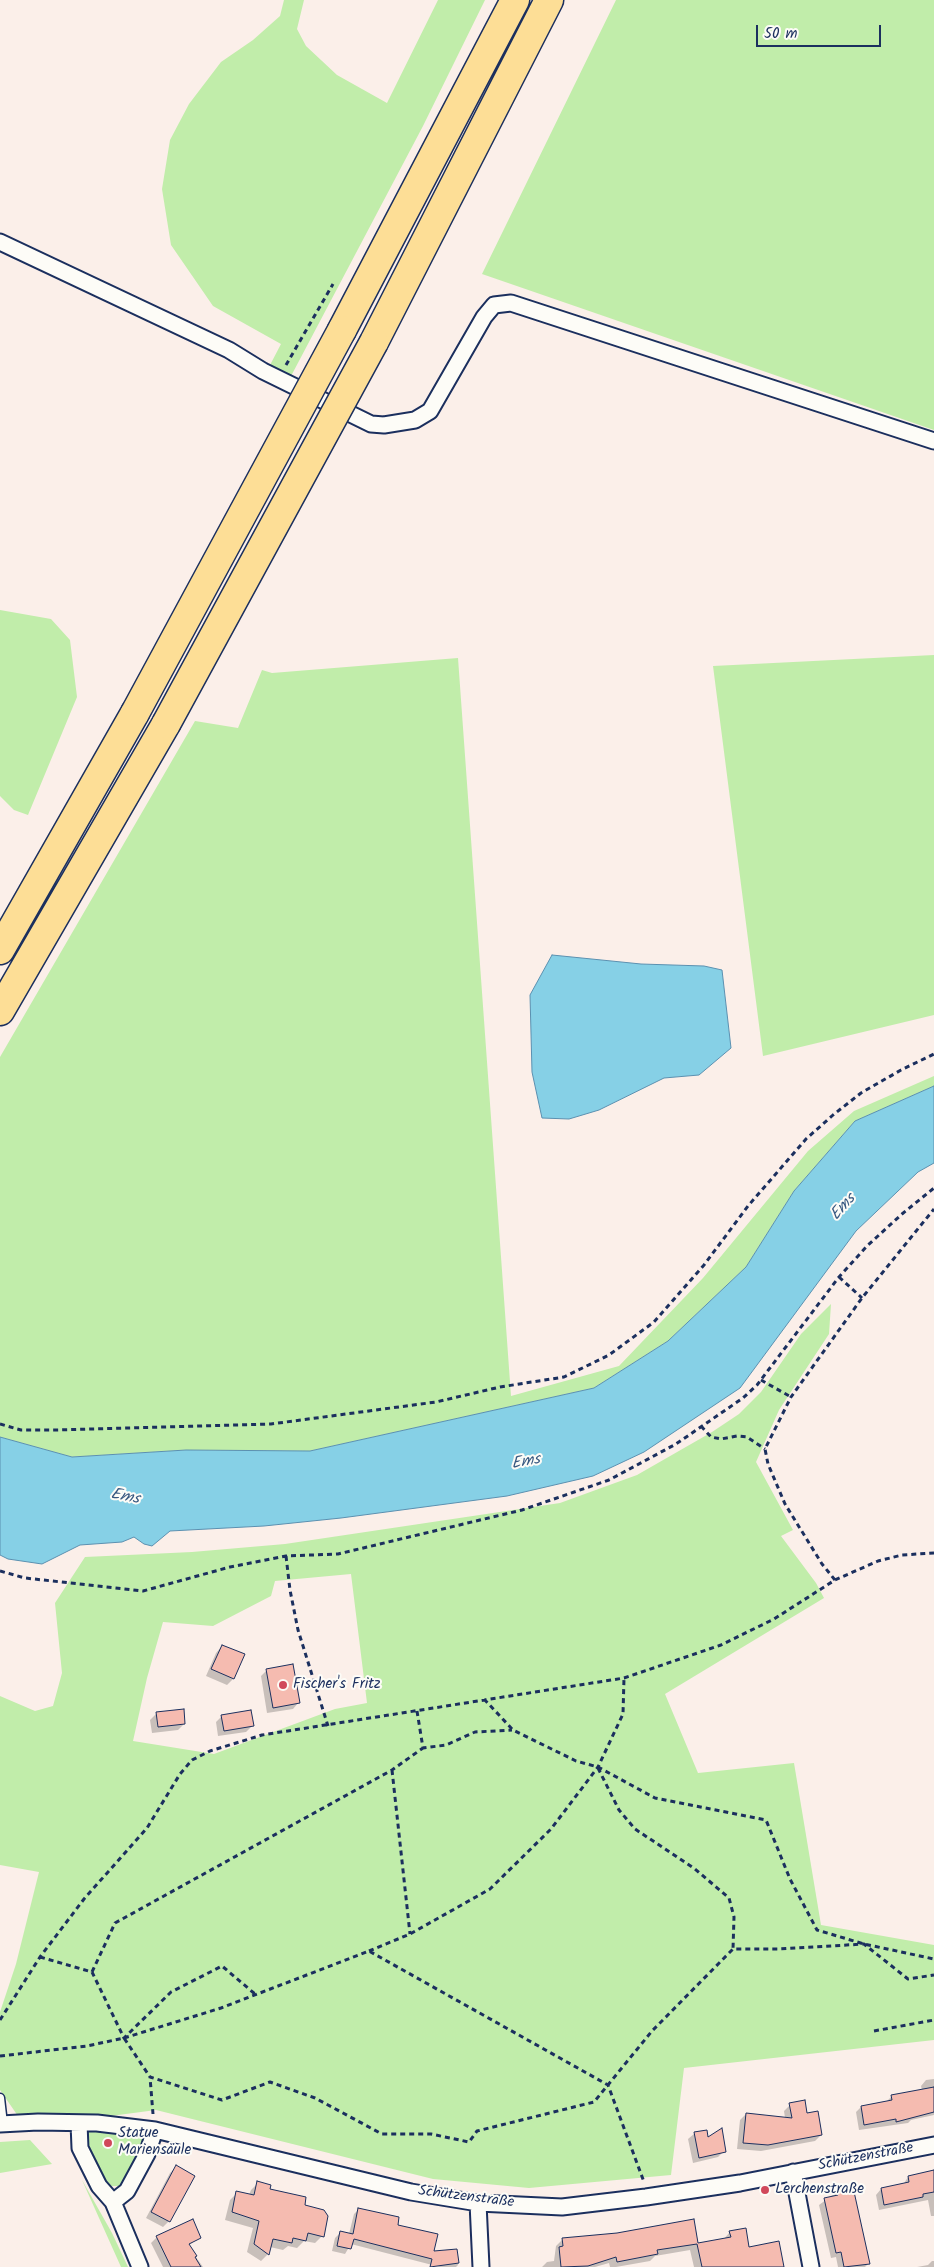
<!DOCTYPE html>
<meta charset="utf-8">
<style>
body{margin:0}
#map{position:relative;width:934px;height:2267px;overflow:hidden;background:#fbefe9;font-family:Kalam,sans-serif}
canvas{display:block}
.scale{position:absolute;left:756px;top:25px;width:125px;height:22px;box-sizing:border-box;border:2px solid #1b2f5e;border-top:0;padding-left:6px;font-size:15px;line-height:18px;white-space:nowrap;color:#1b2f5e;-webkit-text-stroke:4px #fdfcf7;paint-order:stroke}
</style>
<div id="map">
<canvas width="934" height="2267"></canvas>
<div class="scale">50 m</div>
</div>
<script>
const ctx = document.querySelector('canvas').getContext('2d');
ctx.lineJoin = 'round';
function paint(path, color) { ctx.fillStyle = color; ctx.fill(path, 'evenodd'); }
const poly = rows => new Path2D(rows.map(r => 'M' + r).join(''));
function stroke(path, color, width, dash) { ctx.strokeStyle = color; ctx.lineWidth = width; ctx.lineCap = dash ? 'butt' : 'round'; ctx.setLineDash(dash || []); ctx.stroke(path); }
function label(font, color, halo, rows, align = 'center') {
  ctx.font = font + ' Kalam,sans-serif'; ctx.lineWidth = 4; ctx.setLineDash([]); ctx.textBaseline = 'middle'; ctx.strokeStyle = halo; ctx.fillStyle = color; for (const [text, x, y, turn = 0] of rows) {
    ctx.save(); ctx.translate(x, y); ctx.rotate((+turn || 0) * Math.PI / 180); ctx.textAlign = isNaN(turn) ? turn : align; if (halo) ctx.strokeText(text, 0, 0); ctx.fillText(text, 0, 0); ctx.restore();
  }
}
paint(poly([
 [284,0,304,0,297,29,306,46,337,75,387,103,438,0,485,0,423,126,290,378,269,367,281,344,213,306,171,245,162,189,170,140,189,104,221,62,253,40,280,16],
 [616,0,934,0,934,430,482,274],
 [0,610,51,619,70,640,77,697,28,815,14,810,0,796],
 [934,655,934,1015,763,1056,713,666],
 [458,658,511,1396,619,1366,703,1278,808,1151,854,1111,934,1076,934,1086,855,1121,794,1191,746,1267,668,1341,594,1388,310,1451,186,1450,72,1457,0,1437,0,1057,195,721,238,728,262,670,272,673],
 [831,1304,829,1334,779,1410,756,1462,793,1530,781,1536,816,1583,824,1598,665,1694,698,1773,794,1763,821,1925,934,1945,934,2040,684,2068,671,2175,529,2188,433,2179,156,2110,88,2119,20,2119,0,2090,0,2012,16,1964,39,1872,0,1865,0,1696,35,1711,53,1706,62,1673,55,1603,85,1557,192,1552,285,1544,560,1503,637,1475,712,1432,739,1414,761,1392,801,1334],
 [351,1574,367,1703,335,1709,214,1754,133,1741,147,1678,163,1622,213,1626,271,1596,275,1581],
 [79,2123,155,2130,119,2186,99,2186],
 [30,2140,52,2164,0,2173,0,2142],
 [82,2180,112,2233,128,2267,121,2267]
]), '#c1edaa');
const water = poly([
 [552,955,641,964,704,966,722,970,731,1048,699,1075,664,1078,599,1110,569,1119,542,1118,532,1072,530,995,552,955],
 [934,1086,934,1163,918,1172,856,1231,740,1388,644,1452,593,1476,507,1496,341,1518,264,1526,170,1531,152,1546,144,1544,134,1537,122,1542,80,1545,42,1564,8,1559,0,1555,0,1437,72,1457,186,1450,310,1451,594,1388,668,1341,746,1267,794,1191,855,1121,934,1086]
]);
paint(water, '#86d0e6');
stroke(water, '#5b90b0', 1);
paint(poly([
 [222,1646,244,1654,233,1679,227,1685,206,1676,216,1653],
 [267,1670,299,1702,293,1709,267,1713,261,1676],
 [157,1713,184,1724,178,1730,152,1733,150,1720],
 [222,1716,252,1726,246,1732,218,1736,216,1722],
 [934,2079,934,2115,911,2120,908,2123,859,2130,856,2112,861,2107,886,2102,892,2096,922,2090,921,2086,926,2080],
 [790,2105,806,2115,821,2135,815,2141,761,2151,737,2149,740,2120,746,2114,785,2118,784,2111],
 [695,2133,707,2139,724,2151,718,2157,693,2163,688,2139],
 [176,2167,169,2221,163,2227,146,2218,170,2173],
 [934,2172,934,2216,931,2216,928,2200,879,2210,876,2195,881,2189,903,2185,908,2177],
 [258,2183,303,2206,322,2236,315,2243,304,2241,297,2248,288,2246,283,2250,270,2247,268,2254,261,2261,247,2252,253,2228,225,2220,230,2200,237,2193,249,2195,251,2190],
 [838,2191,869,2263,865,2267,838,2267,836,2257,831,2258,819,2205],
 [359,2209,396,2226,433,2253,456,2251,458,2265,456,2267,440,2267,351,2244,345,2254,332,2251,335,2238,340,2233,349,2234,354,2214],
 [693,2220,697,2245,723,2240,730,2232,748,2249,783,2267,694,2267,690,2250,655,2256,650,2261,616,2267,610,2267,609,2263,595,2267,542,2267,547,2262,554,2261,556,2246,563,2239,617,2235],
 [157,2237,200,2237,188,2246,203,2267,163,2267,151,2243],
 [932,2261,934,2261,934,2267,917,2267,928,2265]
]), '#0003');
const building = poly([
 [222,1645,245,1654,234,1679,211,1669,222,1645],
 [293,1664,300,1703,273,1708,266,1669,293,1664],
 [184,1709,185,1724,158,1727,156,1712,184,1709],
 [251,1710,254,1726,224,1731,221,1715,251,1710],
 [934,2087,934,2112,896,2122,896,2119,864,2125,861,2106,892,2100,891,2095,934,2087],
 [805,2100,807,2113,818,2111,822,2135,768,2145,743,2143,746,2113,792,2118,789,2103,805,2100],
 [722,2128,726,2152,699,2158,694,2132,707,2130,708,2137,722,2128],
 [176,2165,195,2176,170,2222,151,2212,176,2165],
 [934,2170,934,2192,923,2194,923,2197,884,2205,881,2188,909,2182,908,2176,934,2170],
 [257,2181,271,2185,270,2189,306,2197,305,2205,324,2210,328,2216,324,2237,308,2233,306,2241,293,2238,292,2243,273,2239,269,2255,254,2244,259,2221,232,2212,236,2191,254,2195,257,2181],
 [853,2187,870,2264,844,2267,841,2252,836,2253,824,2198,838,2195,837,2190,853,2187],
 [358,2208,399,2217,398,2225,438,2234,434,2251,457,2249,459,2263,430,2267,432,2259,354,2239,351,2249,337,2246,340,2231,353,2234,358,2208],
 [193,2219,201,2238,189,2244,197,2256,195,2257,201,2267,171,2267,156,2236,193,2219],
 [694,2219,698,2243,731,2237,729,2231,746,2228,749,2247,779,2241,784,2267,702,2267,697,2244,657,2250,658,2254,617,2262,616,2257,588,2266,561,2267,559,2247,563,2246,562,2238,617,2233,694,2219]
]);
paint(building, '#f5bbb0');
stroke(building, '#1b2f5e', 1);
const service = poly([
 [0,2098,3,2124]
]);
const minor = poly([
 [0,242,229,350,263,371,371,424,384,425,415,420,430,411,484,317,494,305,511,303,934,441],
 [79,2123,80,2148,99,2186,113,2202,140,2267],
 [0,2124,38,2122,97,2123,155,2130,411,2192,478,2203,562,2207,646,2197,740,2183,934,2145],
 [793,2172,811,2267],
 [113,2202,127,2191,147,2154,155,2130],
 [478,2203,481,2267]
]);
const motorway = poly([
 [342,330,515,0],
 [374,342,549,0],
 [0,950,135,713],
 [0,1011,166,724]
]);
stroke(service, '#1b2f5e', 11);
stroke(minor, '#1b2f5e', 19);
stroke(motorway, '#1b2f5e', 31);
stroke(poly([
 [286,365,333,284],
 [839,1277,862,1298],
 [761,1380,791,1397],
 [0,1424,21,1430,56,1430,271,1424,436,1402,500,1387,564,1377,609,1355,654,1322,704,1265,748,1206,806,1139,833,1115,861,1093,901,1070,934,1054],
 [701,1426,711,1437,721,1439,737,1436,747,1437,765,1449],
 [286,1556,290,1590,298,1630,328,1726],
 [0,1571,25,1578,143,1591,230,1567,286,1556,338,1554,522,1510,609,1480,676,1444,743,1398,757,1385,839,1277,867,1246,902,1214,934,1188],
 [835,1580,822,1564,785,1504,768,1464,765,1449,791,1397,862,1298,934,1209],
 [484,1699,513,1730,576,1761,598,1767,655,1798,766,1820,790,1879,817,1930,864,1944,934,1959],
 [417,1711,423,1748,446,1745,475,1732,512,1730],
 [598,1768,619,1810,635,1829,695,1869,729,1898,734,1917,733,1949],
 [392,1770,410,1934],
 [369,1951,410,1934,490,1889,551,1829,598,1767,623,1714,624,1678],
 [40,1957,92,1972,124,2038,171,1992,222,1966,255,1994],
 [92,1972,115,1923,392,1770,423,1748],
 [0,2020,40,1957,84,1899,147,1828,180,1774,192,1760,210,1751,262,1735,624,1678,721,1645,774,1619,835,1580,878,1561,902,1555,934,1553],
 [874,2031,934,2020],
 [124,2038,221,2008,369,1951,608,2085,644,2182],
 [0,2056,87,2046,124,2038,150,2077],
 [153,2114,150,2077,222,2100,270,2082,315,2098,382,2134,431,2134,469,2142,477,2131,594,2102,652,2031,733,1949,778,1949,864,1944,908,1979,934,1975]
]), '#1b2f5e', 3, [5, 4]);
stroke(service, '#fdfcf7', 8);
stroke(minor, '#fdfcf7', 15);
stroke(motorway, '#fdde96', 28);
const motorwayBridge = poly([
 [135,713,342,330],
 [166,724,374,342]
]);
stroke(motorwayBridge, '#1b2f5e', 31, []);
stroke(motorwayBridge, '#fdde96', 28);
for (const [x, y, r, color] of [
 [283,1685,5,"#d1495b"],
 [108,2143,5,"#d1495b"],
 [765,2190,5,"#d1495b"]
]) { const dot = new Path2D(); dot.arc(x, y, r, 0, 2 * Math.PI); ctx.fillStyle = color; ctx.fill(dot); stroke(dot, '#fdfcf7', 2); }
label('15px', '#1b2f5e', '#fdfcf7', [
 ["Fischer's Fritz",293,1685],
 ["Statue",118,2134],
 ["Mariensäule",118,2151],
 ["Lerchenstraße",775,2190]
], 'left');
label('15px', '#1b2f5e', '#fdfcf7', [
 ["Schützenstraße",866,2158,-11],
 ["Schützenstraße",466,2198,7]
]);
label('italic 16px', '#365780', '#fdfcf7', [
 ["Ems",844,1208,-48],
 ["Ems",526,1463,-10],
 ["Ems",125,1498,11]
]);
</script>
